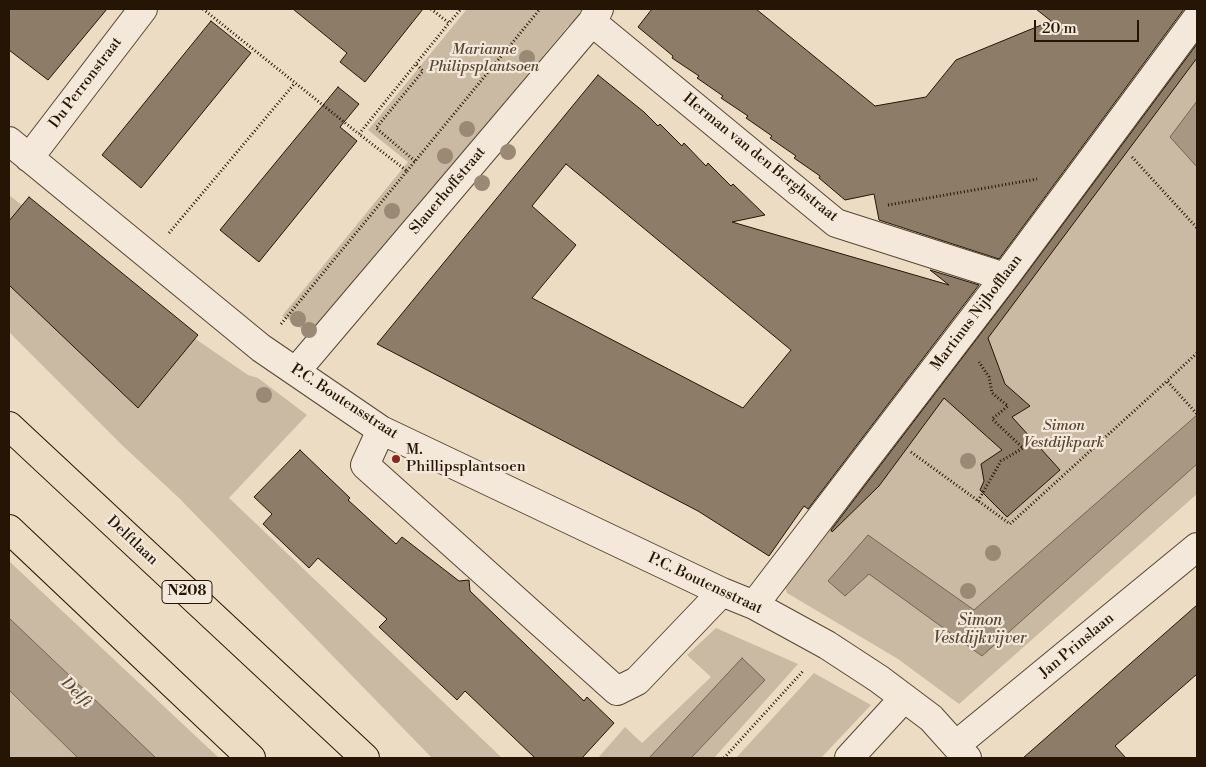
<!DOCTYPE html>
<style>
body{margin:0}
#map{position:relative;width:1206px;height:767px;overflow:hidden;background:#ecdcc4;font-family:"Libre Bodoni",serif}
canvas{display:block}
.frame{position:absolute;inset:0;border:10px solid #251504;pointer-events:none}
.scale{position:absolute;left:1034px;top:20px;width:105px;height:22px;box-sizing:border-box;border:2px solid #251504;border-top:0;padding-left:6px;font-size:15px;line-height:18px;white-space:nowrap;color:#251504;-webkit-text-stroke:4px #f3e8d9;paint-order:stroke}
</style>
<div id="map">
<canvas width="1206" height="767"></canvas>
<div class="frame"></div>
<div class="scale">20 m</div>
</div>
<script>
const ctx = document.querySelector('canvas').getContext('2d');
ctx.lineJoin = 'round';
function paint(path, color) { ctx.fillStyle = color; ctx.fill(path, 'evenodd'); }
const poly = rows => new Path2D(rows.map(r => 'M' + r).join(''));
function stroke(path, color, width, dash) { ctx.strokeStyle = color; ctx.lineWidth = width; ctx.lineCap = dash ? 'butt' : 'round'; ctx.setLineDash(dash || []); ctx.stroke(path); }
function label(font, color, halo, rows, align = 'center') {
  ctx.font = font + ' "Libre Bodoni",serif'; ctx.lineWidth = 4.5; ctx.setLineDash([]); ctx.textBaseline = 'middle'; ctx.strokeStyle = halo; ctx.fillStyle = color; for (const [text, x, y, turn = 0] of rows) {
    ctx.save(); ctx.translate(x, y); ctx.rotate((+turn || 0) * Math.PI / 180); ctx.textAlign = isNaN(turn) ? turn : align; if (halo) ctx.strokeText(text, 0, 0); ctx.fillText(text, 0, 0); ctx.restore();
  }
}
paint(poly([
 [467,9,590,9,579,21,573,22,568,26,311,337,292,321,282,316,408,162,368,130],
 [1197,33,1197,494,959,704,898,659,787,593,785,587],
 [9,195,168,320,248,375,258,378,307,415,229,498,502,758,432,758,179,498,123,446,9,332],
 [9,561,219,758,156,758,9,618],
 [716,628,798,664,714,758,598,758,625,727,642,743,711,677,687,655],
 [814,673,871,705,821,758,736,758],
 [9,690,78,758,9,758]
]), '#cabaa3');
const water = poly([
 [1197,101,1197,167,1170,137,1197,101],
 [1197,415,1197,464,982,656,869,574,845,596,828,581,868,535,974,610,1197,415],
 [9,618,156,758,78,758,9,690,9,618],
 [742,658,765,680,691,758,649,758,742,658]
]);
paint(water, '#a89883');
stroke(water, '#746450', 1);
const building = poly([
 [9,9,107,9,48,80,9,50,9,9],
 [293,9,423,9,365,82,340,62,347,53,293,9],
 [652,9,756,9,875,106,926,97,956,60,1051,21,1036,9,1184,9,999,259,879,220,874,194,845,200,819,178,820,176,794,158,796,156,770,138,772,136,746,118,748,116,721,98,723,96,697,78,699,76,672,58,673,56,638,27,652,9],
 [211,21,251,53,141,188,102,155,211,21],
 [1197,44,1197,58,988,338,1005,384,1030,406,1012,417,1060,470,1007,517,980,490,984,481,981,464,1002,450,944,398,879,486,832,532,831,530,1017,286,1197,44],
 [598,75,644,112,658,126,660,124,682,146,684,143,706,166,708,163,731,186,733,184,765,215,732,222,949,285,930,270,979,285,808,509,804,506,769,556,698,511,377,344,598,75],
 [566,164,791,350,743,408,532,298,576,245,532,206,566,164],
 [338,87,359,104,340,127,357,141,259,262,220,230,338,87],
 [29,197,198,335,138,408,9,285,9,221,29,197],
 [300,450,350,498,348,500,396,544,402,537,459,581,469,580,470,591,584,701,587,697,614,723,582,758,535,758,465,691,457,700,379,627,387,619,318,558,309,568,263,524,272,514,254,497,300,450],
 [1197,605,1197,674,1115,746,1126,758,1023,758,1197,605]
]);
paint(building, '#8c7c68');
stroke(building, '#251504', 1);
const minor = poly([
 [592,22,836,223,1005,277],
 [9,141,261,348,381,430,722,592,754,605,827,645,879,679,931,718,967,758],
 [29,158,143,9],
 [296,371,592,22,599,9],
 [381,430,365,465,617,691,637,681,722,592],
 [754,605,1005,277,1197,18],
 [956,745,1197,547],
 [849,758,904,698]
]);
const major = poly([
 [9,426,365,758],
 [9,529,251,758]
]);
stroke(minor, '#574734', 30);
stroke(major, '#251504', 30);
stroke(poly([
 [203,9,359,134],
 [431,9,449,23,461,9],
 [1132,157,1197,228],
 [415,161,376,128,423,71,416,64],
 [407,171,540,9],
 [888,205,1037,179],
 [169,233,295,83],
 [281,324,407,171,359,134,449,23],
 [1197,353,1167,381,1197,414],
 [911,452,1010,524,1167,381],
 [978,501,1001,461,1023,448,992,419,1008,406,992,393,989,377,979,362],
 [724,758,804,670]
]), '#251504', 3, [1, 2.5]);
stroke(minor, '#f3e8d9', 28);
stroke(major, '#ecdcc4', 28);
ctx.fillStyle = '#9a8a75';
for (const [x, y] of [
 [527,58],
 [467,129],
 [508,152],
 [445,156],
 [482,183],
 [392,211],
 [298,319],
 [309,330],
 [264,395],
 [968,461],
 [993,553],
 [968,591]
]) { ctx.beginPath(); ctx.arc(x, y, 8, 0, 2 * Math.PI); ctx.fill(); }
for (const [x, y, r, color] of [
 [396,459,5,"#8f2418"]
]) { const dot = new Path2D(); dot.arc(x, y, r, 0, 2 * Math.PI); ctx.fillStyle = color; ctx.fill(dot); stroke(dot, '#f3e8d9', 2); }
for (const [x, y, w] of [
 [187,592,50]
]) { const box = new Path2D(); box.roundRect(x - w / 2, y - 11.5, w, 23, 4); ctx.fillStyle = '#f3e8d9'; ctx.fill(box); stroke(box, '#251504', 1); }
label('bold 14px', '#251504', null, [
 ["N208",187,592]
]);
label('italic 15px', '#574734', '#f3e8d9', [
 ["Marianne",484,50],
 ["Philipsplantsoen",484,67],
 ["Simon",1064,426],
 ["Vestdijkpark",1064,443]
]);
label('15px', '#251504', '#f3e8d9', [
 ["Du Perronstraat",86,83,-53],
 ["Herman van den Berghstraat",760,158,39],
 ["Slauerhoffstraat",448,191,-50],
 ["Martinus Nijhofflaan",977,313,-53],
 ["P.C. Boutensstraat",344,402,33],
 ["Delftlaan",132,541,43],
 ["P.C. Boutensstraat",705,584,25],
 ["Jan Prinslaan",1077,646,-40]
]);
label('15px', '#251504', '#f3e8d9', [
 ["M.",406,450],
 ["Phillipsplantsoen",406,467]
], 'left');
label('italic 16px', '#594937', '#f3e8d9', [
 ["Simon",980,621],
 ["Vestdijkvijver",980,639],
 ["Delft",76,693,44]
]);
</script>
